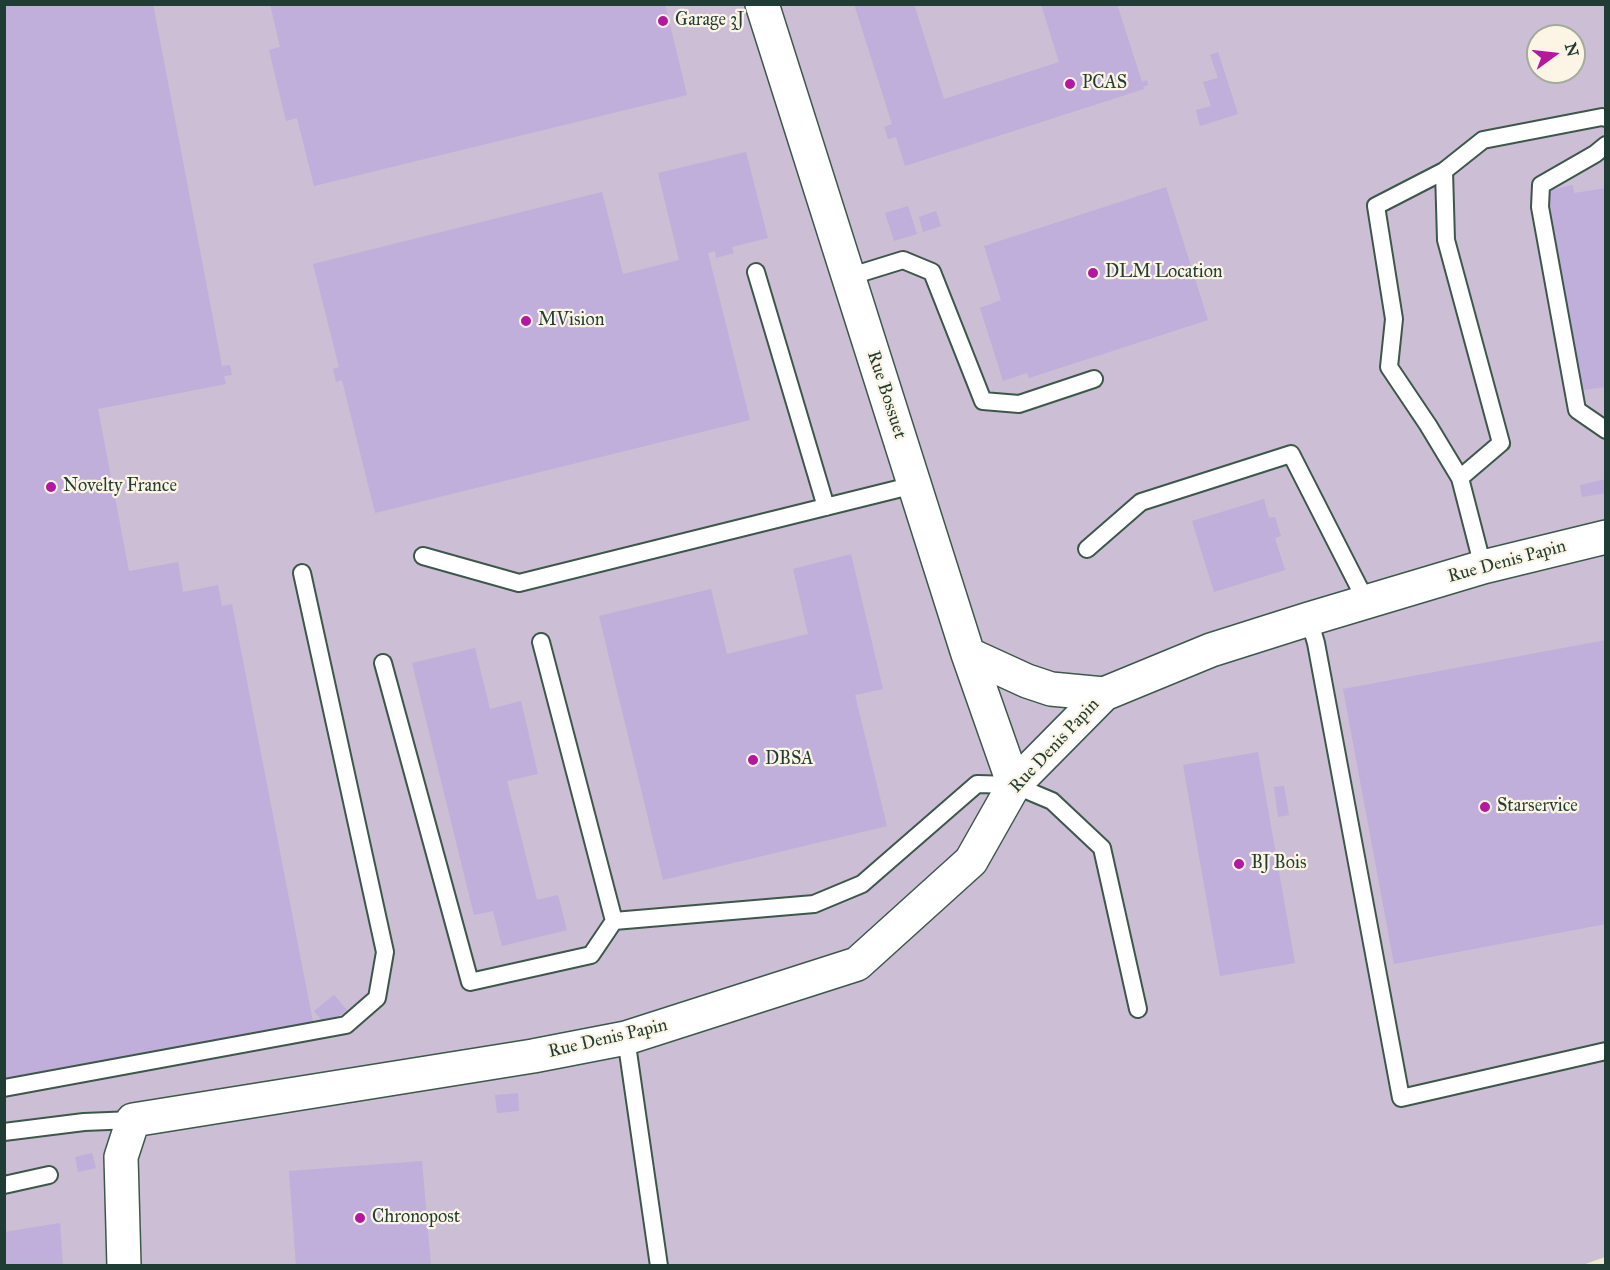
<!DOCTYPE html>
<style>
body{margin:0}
#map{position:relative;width:1610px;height:1270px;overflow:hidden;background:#f0e8cc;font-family:"IM FELL Great Primer",serif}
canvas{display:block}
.frame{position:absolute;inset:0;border:6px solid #1f3d34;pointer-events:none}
.north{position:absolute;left:1526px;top:24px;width:60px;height:60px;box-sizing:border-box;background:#fcf5e5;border:2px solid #a4ab9e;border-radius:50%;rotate:75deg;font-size:16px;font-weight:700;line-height:24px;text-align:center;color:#1f3d34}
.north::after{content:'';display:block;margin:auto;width:21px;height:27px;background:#b5179e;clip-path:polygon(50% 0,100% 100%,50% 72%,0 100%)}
</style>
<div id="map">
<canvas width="1610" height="1270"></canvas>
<div class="frame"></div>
<div class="north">N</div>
</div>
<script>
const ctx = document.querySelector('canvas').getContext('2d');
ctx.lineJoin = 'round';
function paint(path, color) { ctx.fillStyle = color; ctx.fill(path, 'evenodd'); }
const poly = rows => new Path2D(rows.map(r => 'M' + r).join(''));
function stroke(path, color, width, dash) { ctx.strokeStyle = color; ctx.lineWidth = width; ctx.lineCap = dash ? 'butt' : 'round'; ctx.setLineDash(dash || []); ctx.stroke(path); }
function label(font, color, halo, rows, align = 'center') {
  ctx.font = font + ' "IM FELL Great Primer",serif'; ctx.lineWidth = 4.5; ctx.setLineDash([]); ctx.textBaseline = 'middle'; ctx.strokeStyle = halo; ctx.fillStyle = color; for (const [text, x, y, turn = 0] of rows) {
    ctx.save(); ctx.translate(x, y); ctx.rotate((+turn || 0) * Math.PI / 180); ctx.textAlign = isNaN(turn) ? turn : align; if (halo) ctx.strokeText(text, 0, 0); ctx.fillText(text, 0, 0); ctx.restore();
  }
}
paint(poly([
 [5,5,1605,5,1605,1257,1580,1266,5,1266],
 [1538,36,1574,36,1574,72,1538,72]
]), '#ccbed4');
paint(poly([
 [4,4,153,4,222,366,230,365,232,375,224,376,226,384,98,409,129,571,178,562,183,592,218,585,222,606,232,604,313,1022,4,1079],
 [270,4,665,4,687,95,314,186,297,118,286,121,269,50,280,47],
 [854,4,914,4,944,99,1059,62,1041,4,1117,4,1142,82,1147,80,1148,85,1143,87,1144,89,905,166,896,137,888,139,884,127,892,124],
 [1218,52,1238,114,1200,126,1196,110,1211,106,1203,82,1218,78,1210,55],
 [746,152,768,238,732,247,734,253,716,258,715,251,708,253,750,420,375,513,342,380,336,382,333,369,339,367,313,264,602,192,623,274,679,260,658,173],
 [1573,185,1574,193,1606,188,1606,387,1583,390,1546,191],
 [1166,187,1208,320,1029,378,1027,373,1003,381,980,308,1001,300,984,246],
 [908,206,917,234,894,241,885,213],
 [936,211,941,226,923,232,919,217],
 [1606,479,1606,493,1582,497,1580,485],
 [1264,499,1269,518,1275,517,1281,536,1275,538,1285,570,1214,592,1192,521],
 [851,554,883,689,855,695,887,826,663,880,599,616,711,589,727,654,808,634,793,569],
 [1606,640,1606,924,1394,964,1343,689],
 [475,648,490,709,521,701,538,774,507,781,537,900,558,895,567,930,502,946,493,911,474,915,412,663],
 [1258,752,1295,963,1220,976,1183,765],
 [1284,786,1289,815,1278,817,1274,787],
 [334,995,347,1010,326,1026,314,1011],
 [518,1093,519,1111,497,1113,495,1095],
 [92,1153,96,1168,78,1172,75,1157],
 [422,1161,431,1266,296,1266,289,1171],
 [60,1223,63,1266,4,1266,4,1232]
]), '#c0aedb');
const service = poly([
 [1606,145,1595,154,1541,185,1540,207,1577,410,1606,430],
 [1444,171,1376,206,1394,319,1389,367,1428,425,1460,478],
 [756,272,826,507],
 [848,277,903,260,932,272,983,401,1019,404,1094,379],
 [1087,549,1141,502,1291,454,1366,601],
 [423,556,519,583,914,485],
 [1483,567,1460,478,1501,443,1446,240,1444,171,1483,140,1602,117,1606,118],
 [1309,619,1316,643,1401,1098,1606,1051],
 [541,642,614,921],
 [383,663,470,982,591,955,614,921,814,904,862,884,977,784,1014,785,1052,801,1102,848,1138,1009],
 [626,1038,659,1266],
 [4,1088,346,1025,377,998,385,952,302,573],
 [4,1132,84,1122,133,1120],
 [4,1185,49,1175]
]);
const minor = poly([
 [762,4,968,654,1014,785],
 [968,654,1027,681,1051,689,1104,694],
 [124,1266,121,1157,133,1120,533,1056,626,1038,857,964,971,861,1014,785,1104,694,1211,650,1309,619,1483,567,1606,537]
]);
stroke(service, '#3e574b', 20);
stroke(minor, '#3e574b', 36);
stroke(service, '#fff', 16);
stroke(minor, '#fff', 33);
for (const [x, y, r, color] of [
 [663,21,6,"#b5179e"],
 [1070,84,6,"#b5179e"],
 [1093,273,6,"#b5179e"],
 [526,321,6,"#b5179e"],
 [51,487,6,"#b5179e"],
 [753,760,6,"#b5179e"],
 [1485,807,6,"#b5179e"],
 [1239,864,6,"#b5179e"],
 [360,1218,6,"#b5179e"]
]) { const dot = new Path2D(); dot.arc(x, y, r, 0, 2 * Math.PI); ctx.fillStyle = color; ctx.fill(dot); stroke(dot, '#fcf5e5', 2); }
label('18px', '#1f3d34', '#fcf5e5', [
 ["Garage 3J",675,21],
 ["PCAS",1082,84],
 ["DLM Location",1105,273],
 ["MVision",538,321],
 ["Novelty France",63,487],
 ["DBSA",765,760],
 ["Starservice",1497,807],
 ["BJ Bois",1251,864],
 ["Chronopost",372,1218]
], 'left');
label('18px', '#1f3d34', '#fcf5e5', [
 ["Rue Bossuet",886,395,72],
 ["Rue Denis Papin",1507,562,-15],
 ["Rue Denis Papin",1055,746,-47],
 ["Rue Denis Papin",608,1039,-13]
]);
</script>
